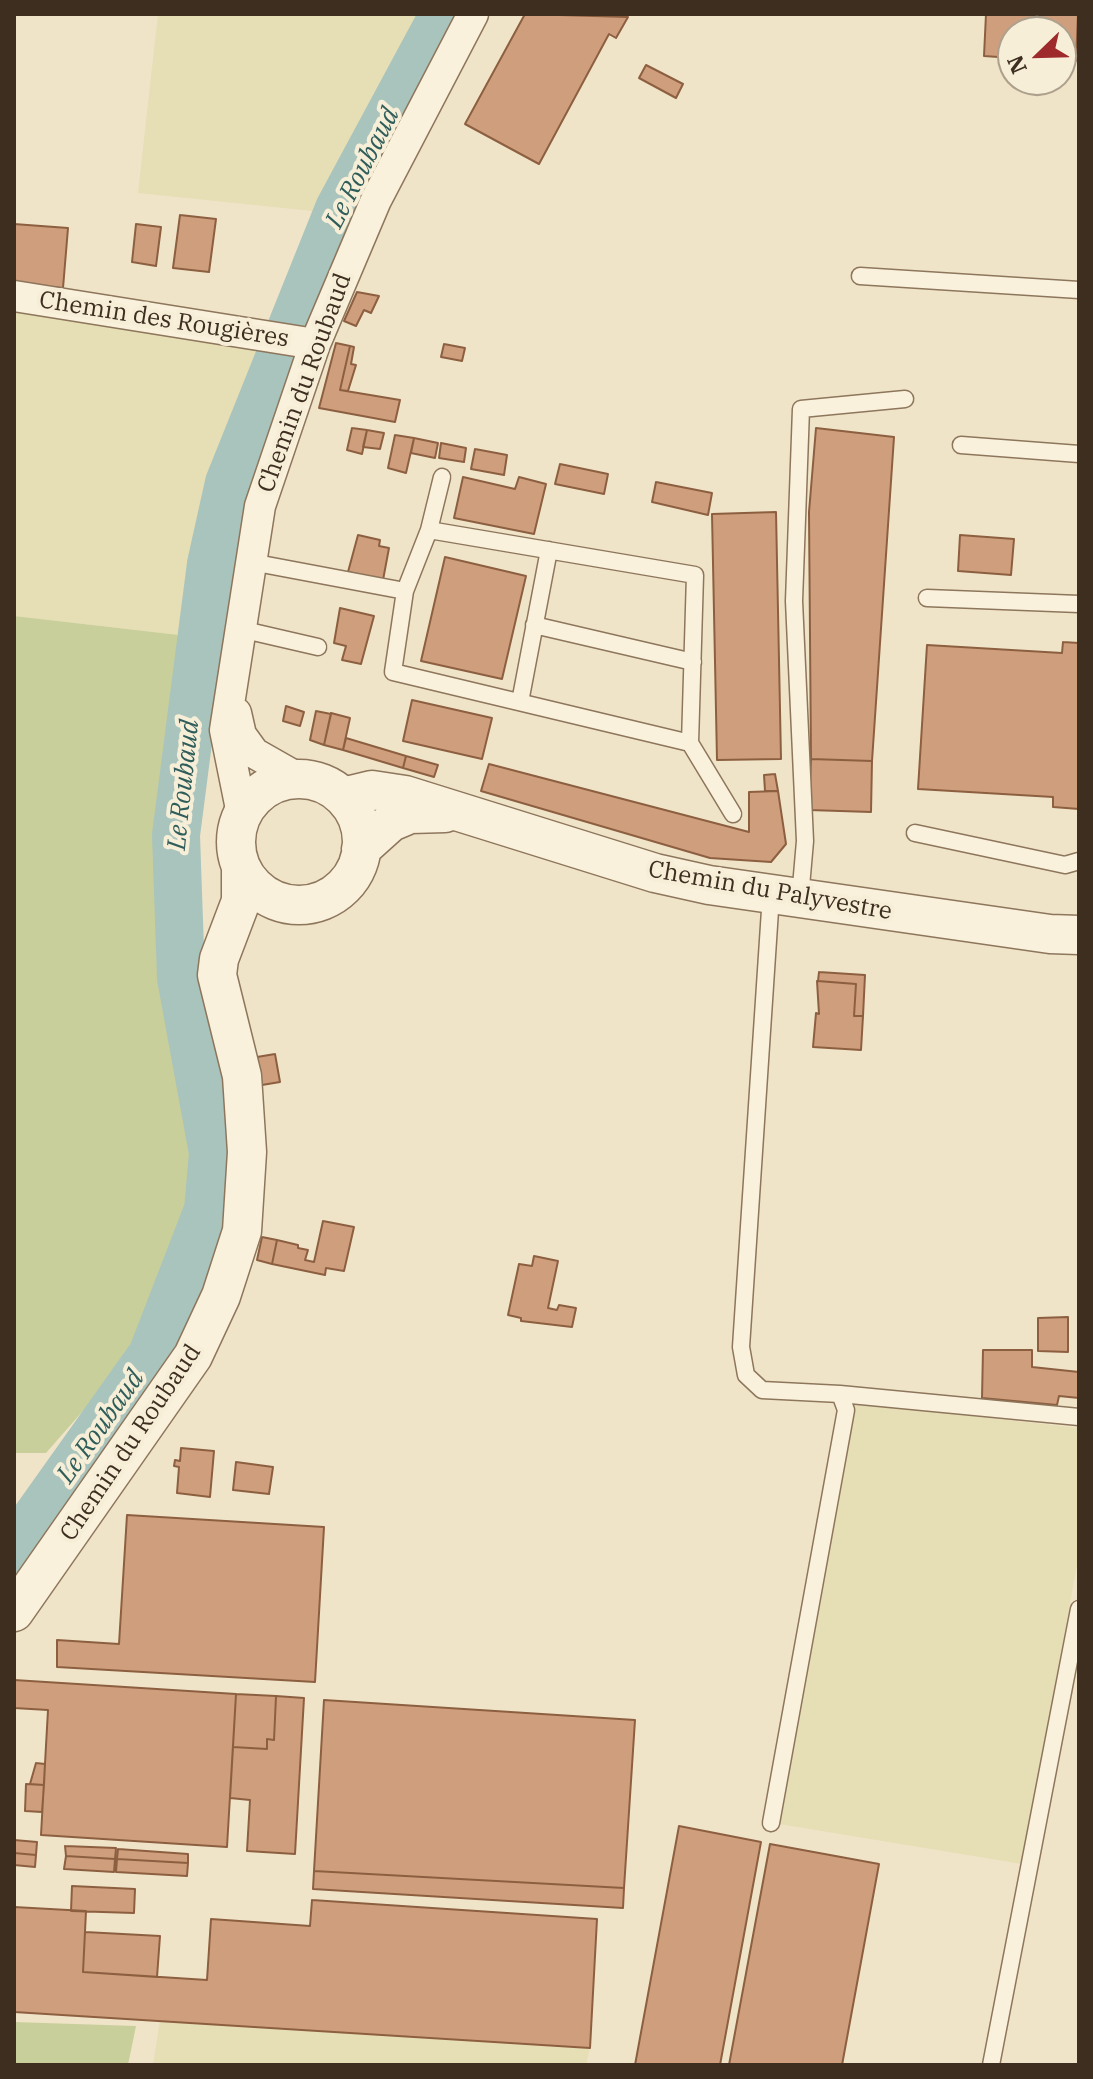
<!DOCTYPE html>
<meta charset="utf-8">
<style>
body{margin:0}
#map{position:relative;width:1093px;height:2079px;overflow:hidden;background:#f0e4c8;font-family:"IBM Plex Serif",serif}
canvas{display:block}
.frame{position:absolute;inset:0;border:16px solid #3d2e20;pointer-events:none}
.north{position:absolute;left:997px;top:16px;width:80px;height:80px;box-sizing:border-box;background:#f7eed8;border:2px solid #ada18e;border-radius:50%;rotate:247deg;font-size:22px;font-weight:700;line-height:32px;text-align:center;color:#3d2e20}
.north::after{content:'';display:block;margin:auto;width:28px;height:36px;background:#9e2a2b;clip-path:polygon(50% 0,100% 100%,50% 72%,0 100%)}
</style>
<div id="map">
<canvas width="1093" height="2079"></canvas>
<div class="frame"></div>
<div class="north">N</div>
</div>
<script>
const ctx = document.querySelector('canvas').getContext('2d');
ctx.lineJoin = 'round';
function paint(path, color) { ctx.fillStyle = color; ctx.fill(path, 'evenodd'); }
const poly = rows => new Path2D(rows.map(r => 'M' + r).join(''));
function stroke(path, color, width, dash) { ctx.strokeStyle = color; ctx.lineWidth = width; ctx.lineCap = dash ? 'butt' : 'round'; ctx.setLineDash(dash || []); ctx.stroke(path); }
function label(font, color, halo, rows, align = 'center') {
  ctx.font = font + ' "IBM Plex Serif",serif'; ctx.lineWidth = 8; ctx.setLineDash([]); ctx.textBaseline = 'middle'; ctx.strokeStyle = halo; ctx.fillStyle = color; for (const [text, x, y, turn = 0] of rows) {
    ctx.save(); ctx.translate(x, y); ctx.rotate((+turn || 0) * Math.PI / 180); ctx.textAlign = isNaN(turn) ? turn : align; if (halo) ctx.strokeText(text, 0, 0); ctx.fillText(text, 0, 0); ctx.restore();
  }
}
paint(poly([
 [158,14,428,14,322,212,138,193],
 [14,305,269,348,216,460,179,635,14,616],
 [854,1403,1079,1428,1079,1554,1022,1864,779,1824],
 [160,2020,590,2048,586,2065,153,2065]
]), '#e6deb5');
paint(poly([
 [14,616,179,635,158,851,173,986,201,1142,193,1203,138,1348,46,1453,14,1453],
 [14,2022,136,2026,128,2065,14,2065]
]), '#c9cf9b');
stroke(poly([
 [14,1549,152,1355,208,1210,213,1153,181,978,176,835,211,564,229,483,339,209,444,14]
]), '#a9c4bc', 48);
const building = poly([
 [525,14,628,17,616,38,609,34,539,164,465,124,525,14],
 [986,14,1078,14,1076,61,1061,60,1061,32,1013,32,1013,58,984,56,986,14],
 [646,65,683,84,676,98,639,78,646,65],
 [180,215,216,219,209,272,173,268,180,215],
 [14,224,68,228,63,288,14,284,14,224],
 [136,224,161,227,156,266,132,262,136,224],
 [357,292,379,296,371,313,364,310,356,326,344,321,357,292],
 [336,343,350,346,340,390,400,400,395,422,319,408,336,343],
 [444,344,465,348,462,361,441,357,444,344],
 [350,346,354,347,351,364,356,365,348,391,340,390,350,346],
 [352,428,367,430,362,454,347,450,352,428],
 [816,428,894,437,872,761,811,759,809,512,816,428],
 [367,430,384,433,380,449,363,447,367,430],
 [395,435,414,438,406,473,388,468,395,435],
 [414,438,438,443,435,458,411,453,414,438],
 [441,443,466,448,464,462,439,458,441,443],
 [475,449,507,455,504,475,471,469,475,449],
 [560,464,608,474,604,494,555,484,560,464],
 [463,477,515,489,519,477,546,484,534,534,454,518,463,477],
 [656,482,712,493,708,515,652,502,656,482],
 [776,512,781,759,717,760,712,514,776,512],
 [358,535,380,540,379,546,389,548,383,580,348,572,358,535],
 [960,535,1014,539,1011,575,958,571,960,535],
 [445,557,526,576,502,679,421,661,445,557],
 [340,608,374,616,361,664,342,660,346,646,334,643,340,608],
 [1063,642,1079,643,1079,809,1053,807,1053,797,918,789,927,645,1062,653,1063,642],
 [412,700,492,718,482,759,403,741,412,700],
 [286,706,304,712,300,726,283,721,286,706],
 [316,711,331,714,324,745,310,740,316,711],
 [331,713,350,718,343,750,324,745,331,713],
 [346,738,406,756,403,768,343,750,346,738],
 [406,756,438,765,434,777,403,768,406,756],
 [811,759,872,761,871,812,809,810,811,759],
 [489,764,749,832,749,792,778,791,786,844,771,862,710,858,481,791,489,764],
 [775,774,778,791,765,791,764,775,775,774],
 [819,972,865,975,863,1016,854,1016,856,984,818,981,819,972],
 [817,981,856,984,854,1016,863,1016,861,1050,813,1047,816,1013,819,1014,817,981],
 [275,1054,280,1082,262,1085,257,1057,275,1054],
 [323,1221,354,1227,344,1271,326,1268,325,1275,272,1264,277,1240,298,1245,298,1248,308,1250,305,1260,314,1262,323,1221],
 [262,1237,277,1240,272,1264,257,1260,262,1237],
 [534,1256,558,1261,548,1308,557,1310,559,1305,576,1308,572,1327,521,1321,521,1318,508,1315,519,1264,532,1266,534,1256],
 [1068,1317,1068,1352,1038,1351,1038,1318,1068,1317],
 [983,1350,1032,1350,1032,1367,1079,1372,1079,1398,1059,1396,1057,1405,982,1398,983,1350],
 [181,1448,214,1451,210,1497,177,1493,179,1467,174,1466,175,1460,180,1461,181,1448],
 [236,1462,273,1467,269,1494,233,1490,236,1462],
 [127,1515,324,1527,315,1682,57,1667,57,1640,119,1644,127,1515],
 [14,1680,236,1694,227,1847,41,1835,48,1710,14,1708,14,1680],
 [236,1694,276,1696,274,1740,267,1739,267,1749,233,1747,236,1694],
 [276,1696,304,1698,295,1854,247,1851,250,1800,230,1798,233,1747,267,1749,267,1739,274,1740,276,1696],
 [324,1700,635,1720,624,1888,314,1871,324,1700],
 [36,1763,45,1764,44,1785,30,1784,36,1763],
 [26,1784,44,1785,42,1812,25,1811,26,1784],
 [679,1826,761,1842,720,2065,635,2065,679,1826],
 [14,1840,37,1842,36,1855,14,1853,14,1840],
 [770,1844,879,1864,842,2065,729,2065,770,1844],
 [65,1846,116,1848,115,1859,66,1856,65,1846],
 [118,1849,188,1854,188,1863,117,1859,118,1849],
 [14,1853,36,1855,35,1867,14,1865,14,1853],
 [66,1856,115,1859,114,1872,64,1869,66,1856],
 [117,1859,188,1863,187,1876,116,1872,117,1859],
 [314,1871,624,1888,623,1908,313,1889,314,1871],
 [72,1886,135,1889,134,1913,71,1911,72,1886],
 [312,1900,597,1919,590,2048,14,2012,14,1907,86,1911,83,1972,207,1980,211,1919,310,1926,312,1900],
 [85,1932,160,1936,157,1977,83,1972,85,1932]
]);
paint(building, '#cf9f7d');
stroke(building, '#8d5f41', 2);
const service = poly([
 [860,276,1079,290],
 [961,445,1079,454],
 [251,562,405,591,393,672,690,743,695,575,429,530,442,477],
 [405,591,429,530],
 [927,598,1079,604],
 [534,625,693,662],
 [240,629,318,647],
 [520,702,549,550],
 [690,743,733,814],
 [915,833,1065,865,1079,861],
 [800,898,805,841,794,601,801,409,905,399],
 [840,1394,1079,1417],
 [771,1823,846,1410,840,1394,762,1390,746,1375,741,1347,771,895],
 [991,2065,1079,1609]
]);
const minor = poly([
 [14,296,315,344],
 [236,713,241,735,254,753,298,778],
 [242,814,225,730,260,506,315,344,376,200,473,14]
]);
const tertiary = poly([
 '236 842a63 63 0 1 1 126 0a63 63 0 1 1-126 0Z',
 [343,797,372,790,405,795,655,873,709,885,1050,934,1079,935],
 [361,849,391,822,410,814,445,813],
 [14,1612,193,1356,221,1296,242,1231,247,1152,242,1076,217,975,219,959,241,901,241,868]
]);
stroke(service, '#8d765c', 19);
stroke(minor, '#8d765c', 33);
stroke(tertiary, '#8d765c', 41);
stroke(service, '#faf1dc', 16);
stroke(minor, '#faf1dc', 30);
stroke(tertiary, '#faf1dc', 38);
label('24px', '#3d2e20', '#f7eed8', [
 ["Chemin des Rougières",164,320,9],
 ["Chemin du Roubaud",305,383,-70],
 ["Chemin du Palyvestre",770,891,10],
 ["Chemin du Roubaud",131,1443,-56]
]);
label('italic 26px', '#2f5d5a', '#f7eed8', [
 ["Le Roubaud",363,168,-63],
 ["Le Roubaud",184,785,-84],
 ["Le Roubaud",101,1427,-55]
]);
</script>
